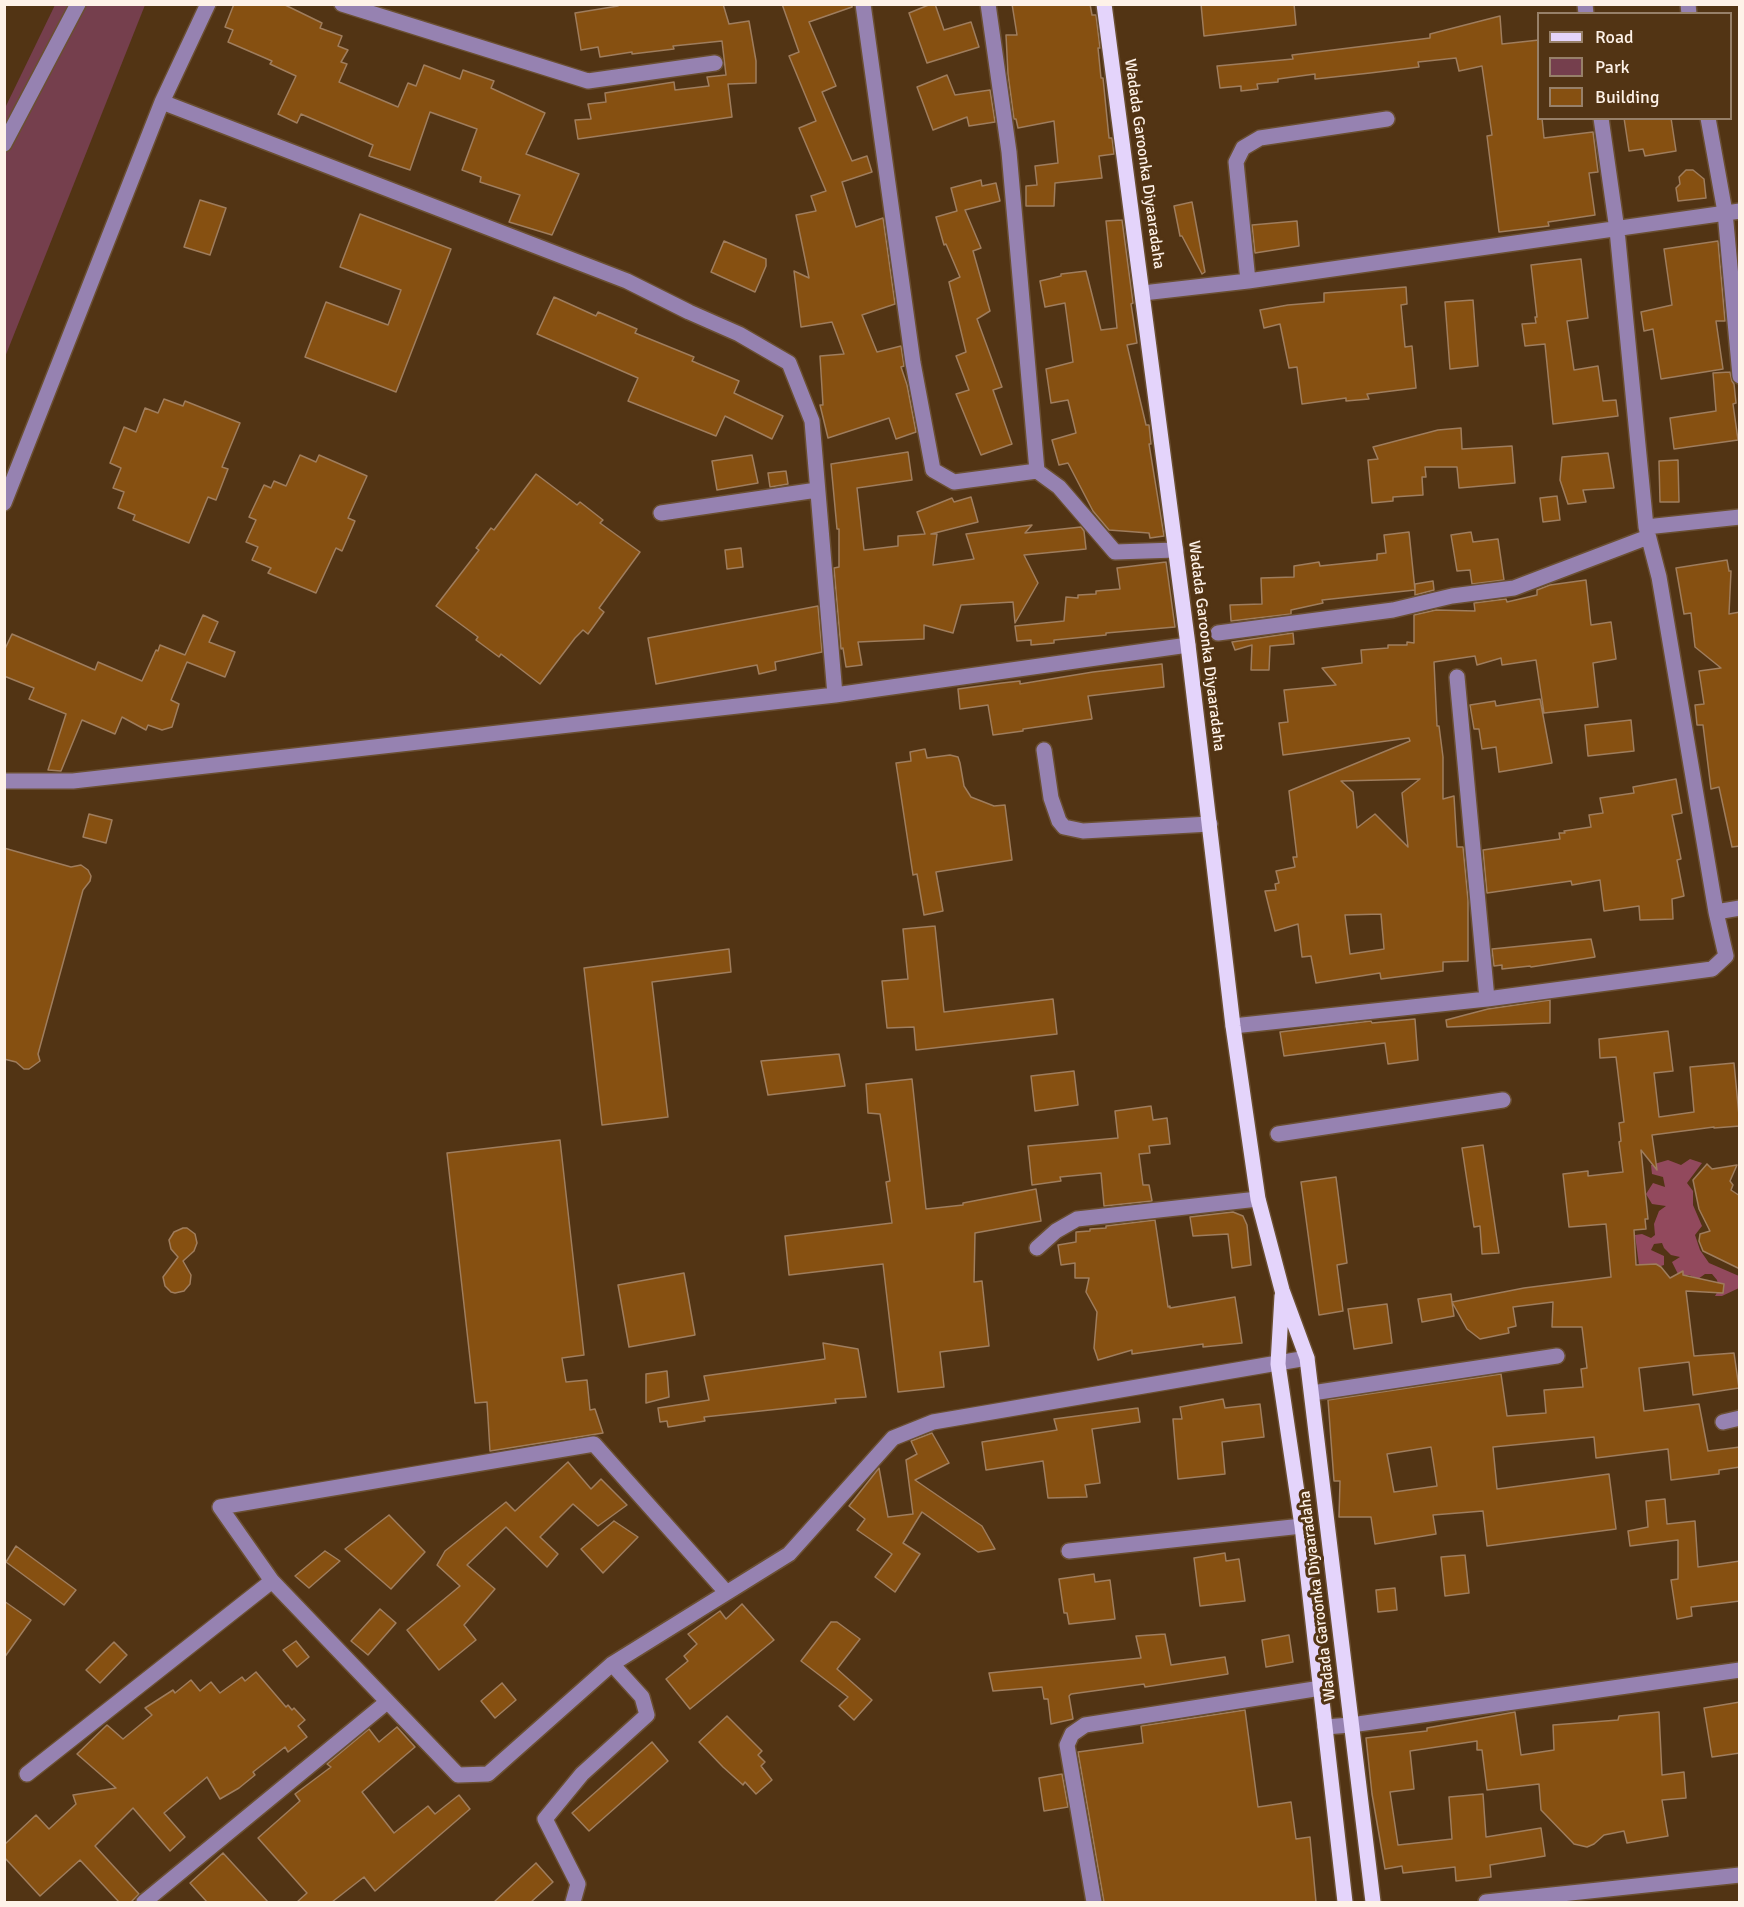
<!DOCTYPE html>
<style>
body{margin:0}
#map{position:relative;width:1744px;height:1907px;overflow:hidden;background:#523414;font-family:Signika,sans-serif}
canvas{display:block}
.frame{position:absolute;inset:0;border:6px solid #fef2e8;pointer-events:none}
.legend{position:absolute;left:1537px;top:12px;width:195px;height:108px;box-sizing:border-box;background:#523414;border:2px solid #978069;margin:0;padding:8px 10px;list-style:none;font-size:18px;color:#fef2e8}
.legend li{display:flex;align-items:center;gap:12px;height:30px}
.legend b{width:30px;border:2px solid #978069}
</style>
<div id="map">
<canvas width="1744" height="1907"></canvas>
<div class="frame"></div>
<ul class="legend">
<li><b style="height:8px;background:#e4d4fb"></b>Road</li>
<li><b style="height:16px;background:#753f4d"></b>Park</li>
<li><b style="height:16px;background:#865011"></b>Building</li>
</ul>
</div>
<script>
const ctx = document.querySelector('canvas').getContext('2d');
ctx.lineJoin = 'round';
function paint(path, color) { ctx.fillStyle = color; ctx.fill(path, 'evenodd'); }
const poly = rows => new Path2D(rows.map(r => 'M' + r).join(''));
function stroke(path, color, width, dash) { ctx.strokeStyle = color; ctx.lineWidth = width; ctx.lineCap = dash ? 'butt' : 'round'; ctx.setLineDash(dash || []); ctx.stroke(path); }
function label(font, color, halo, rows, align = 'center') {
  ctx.font = font + ' Signika,sans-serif'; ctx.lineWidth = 6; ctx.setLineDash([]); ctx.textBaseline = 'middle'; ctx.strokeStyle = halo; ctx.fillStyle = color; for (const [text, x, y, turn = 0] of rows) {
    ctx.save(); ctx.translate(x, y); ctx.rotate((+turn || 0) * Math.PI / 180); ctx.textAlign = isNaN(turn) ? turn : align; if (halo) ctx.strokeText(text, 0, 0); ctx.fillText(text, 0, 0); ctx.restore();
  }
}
paint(poly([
 [55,5,145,5,5,357,5,108]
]), '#753f4d');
paint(poly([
 [1690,1159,1702,1163,1687,1183,1693,1191,1693,1205,1702,1226,1695,1235,1700,1250,1709,1263,1739,1276,1739,1288,1722,1296,1715,1296,1719,1289,1717,1280,1712,1274,1705,1274,1698,1279,1689,1275,1679,1276,1672,1262,1680,1257,1671,1255,1664,1248,1662,1243,1654,1244,1651,1250,1664,1256,1664,1265,1654,1268,1639,1265,1635,1235,1642,1234,1651,1238,1655,1235,1654,1224,1659,1211,1666,1206,1652,1204,1646,1194,1653,1183,1665,1187,1663,1177,1652,1174,1651,1165,1668,1160,1681,1165]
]), '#92495d');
const building = poly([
 [234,4,283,4,322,23,320,28,342,36,338,46,348,50,341,62,347,64,339,82,398,107,408,83,416,86,424,65,460,79,463,70,494,81,491,88,545,113,526,154,579,174,552,235,509,222,520,195,480,182,481,177,462,170,477,129,430,112,410,170,369,156,373,145,301,114,297,123,278,114,296,76,270,64,272,61,228,42,233,30,225,27,234,4],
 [617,4,723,4,729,24,749,21,756,61,756,83,728,84,732,117,578,139,575,120,591,119,588,104,606,102,605,93,674,82,675,90,709,86,707,77,726,75,722,41,673,46,674,49,632,54,632,52,600,57,598,47,581,50,575,13,618,6,617,4],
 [782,4,852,4,852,7,809,22,836,86,822,92,852,161,867,156,872,172,842,182,856,227,883,218,895,304,862,315,877,352,901,346,904,366,901,367,907,385,916,432,896,439,889,418,828,438,820,405,823,405,820,356,844,354,832,322,801,327,794,271,809,278,796,215,816,211,811,196,826,191,799,128,816,121,789,56,799,52,782,4],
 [931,4,935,4,944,30,971,22,979,47,927,63,909,13,931,4],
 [1012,4,1090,4,1092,15,1096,15,1100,48,1098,48,1101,78,1103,78,1109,138,1112,138,1114,154,1099,156,1102,178,1055,183,1054,206,1026,206,1026,186,1037,185,1035,166,1058,163,1054,121,1018,128,1016,119,1014,119,1008,74,1006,35,1017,35,1012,4],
 [1201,4,1294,4,1296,25,1204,36,1201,4],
 [1500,16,1502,44,1539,40,1539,118,1542,118,1544,138,1593,132,1598,172,1589,173,1595,215,1548,222,1549,226,1499,232,1487,136,1492,135,1482,66,1459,71,1456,58,1418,62,1419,67,1370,73,1315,79,1315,74,1278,79,1278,82,1257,84,1258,89,1241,91,1241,86,1220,88,1217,66,1293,59,1292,55,1430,38,1430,34,1500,16],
 [947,75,955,95,990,90,995,122,969,126,967,117,933,130,917,87,947,75],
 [1624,118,1671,118,1676,151,1645,156,1643,149,1629,151,1624,118],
 [1686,170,1693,170,1704,179,1706,198,1678,201,1676,188,1680,184,1679,177,1686,170],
 [981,180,982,186,996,183,1000,201,965,210,981,248,973,251,990,311,977,319,1002,387,993,390,1012,444,981,455,956,394,969,390,956,356,966,352,949,282,960,277,946,244,944,245,936,217,957,211,951,188,981,180],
 [200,200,226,208,210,255,184,247,200,200],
 [1192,202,1205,272,1202,274,1182,236,1180,236,1174,206,1192,202],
 [360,214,451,249,396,392,305,357,326,302,388,325,401,290,340,267,360,214],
 [1122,220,1133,303,1131,304,1137,343,1127,345,1146,425,1149,425,1151,444,1149,444,1164,536,1150,538,1149,533,1109,530,1093,511,1068,463,1059,465,1052,440,1076,433,1068,400,1051,403,1046,369,1073,362,1065,303,1045,307,1040,281,1061,276,1061,274,1086,271,1101,330,1117,328,1106,221,1122,220],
 [1297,221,1299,246,1255,253,1252,225,1297,221],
 [724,241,766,259,766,266,755,292,711,272,724,241],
 [1718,241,1725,321,1716,321,1723,369,1661,379,1653,329,1644,331,1641,312,1672,305,1664,249,1718,241],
 [1581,259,1588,318,1567,321,1574,370,1598,366,1603,401,1616,400,1618,416,1553,424,1545,344,1525,346,1522,324,1536,323,1535,317,1537,317,1531,265,1581,259],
 [1406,287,1407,304,1401,305,1405,347,1412,346,1416,388,1367,394,1369,399,1346,401,1346,398,1302,404,1297,367,1289,368,1280,324,1264,328,1260,310,1288,305,1324,302,1324,293,1406,287],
 [554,297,596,316,598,312,637,329,635,333,694,357,692,361,739,381,734,393,783,416,772,439,725,416,716,436,628,401,638,378,537,334,554,297],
 [1473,300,1478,366,1450,369,1445,302,1473,300],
 [1730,372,1732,381,1734,384,1736,403,1733,404,1738,440,1674,449,1670,418,1716,411,1713,373,1730,372],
 [164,399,183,406,185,401,240,423,222,467,228,469,216,500,208,497,189,543,133,520,135,515,118,508,124,492,113,488,121,468,110,463,124,427,136,432,145,408,158,413,164,399],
 [1461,428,1462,449,1512,446,1515,483,1459,488,1457,467,1425,467,1426,477,1422,477,1423,495,1393,497,1393,501,1372,503,1368,460,1378,459,1373,447,1438,430,1461,428],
 [908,452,912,480,857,488,864,550,898,546,898,536,925,534,917,512,952,498,954,502,971,497,978,522,931,534,937,534,933,565,974,559,966,534,1032,525,1025,533,1081,527,1084,531,1086,549,1024,555,1038,583,1015,623,1013,602,961,605,953,633,924,625,924,639,858,642,862,665,846,667,843,648,841,649,834,568,839,567,839,529,837,529,831,464,908,452],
 [1608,453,1614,488,1583,490,1586,502,1568,504,1560,480,1562,457,1608,453],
 [300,455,316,462,319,455,367,476,348,518,355,521,342,551,336,548,316,593,268,573,271,568,252,560,258,547,246,542,256,520,249,517,264,485,271,488,274,481,286,486,300,455],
 [752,455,758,483,717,490,712,461,752,455],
 [1678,460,1679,502,1660,502,1659,461,1678,460],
 [786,471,788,484,770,487,768,473,786,471],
 [536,474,577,505,580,502,603,520,600,523,640,552,599,608,604,612,588,634,583,630,575,638,540,684,501,654,499,657,476,640,478,637,436,606,479,550,476,548,491,528,494,530,536,474],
 [1557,496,1560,520,1543,522,1540,498,1557,496],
 [1409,532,1415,590,1322,600,1323,603,1291,610,1291,614,1231,621,1230,605,1262,604,1261,578,1294,577,1294,566,1319,562,1320,566,1377,560,1377,554,1386,553,1384,535,1409,532],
 [1471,532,1473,542,1498,539,1504,580,1472,584,1470,570,1457,571,1451,535,1471,532],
 [741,548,743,567,727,569,725,550,741,548],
 [1727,560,1729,571,1731,571,1729,614,1740,612,1740,846,1732,847,1719,787,1711,789,1703,725,1697,725,1695,705,1704,704,1699,671,1721,668,1695,647,1691,613,1684,614,1676,568,1727,560],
 [1166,562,1175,627,1106,633,1106,635,1054,640,1054,643,1031,645,1031,640,1017,641,1015,626,1064,621,1066,597,1078,598,1078,595,1096,594,1096,591,1120,589,1117,568,1166,562],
 [1586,580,1591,625,1611,622,1616,659,1593,663,1598,707,1544,713,1536,660,1502,665,1501,658,1477,665,1475,656,1434,662,1437,726,1439,726,1443,757,1443,799,1454,796,1457,847,1463,847,1468,900,1468,961,1443,962,1443,971,1381,979,1380,973,1316,983,1311,956,1302,957,1298,924,1275,931,1265,891,1276,890,1275,884,1279,883,1276,871,1295,867,1293,857,1297,857,1289,791,1410,741,1409,738,1283,755,1279,723,1288,722,1284,690,1336,685,1322,668,1362,663,1361,650,1388,648,1388,645,1407,645,1407,642,1414,643,1414,615,1436,610,1475,611,1474,603,1506,599,1507,602,1537,595,1537,590,1550,585,1586,580],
 [1420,779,1402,793,1408,847,1375,814,1357,828,1353,792,1341,781,1420,779],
 [1381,914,1384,949,1350,954,1345,915,1381,914],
 [1433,581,1434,590,1415,595,1415,584,1433,581],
 [818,606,822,652,775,662,776,670,759,674,757,665,656,684,648,638,818,606],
 [203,615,218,622,209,642,235,652,225,677,187,662,171,700,179,704,172,727,162,730,148,725,146,730,122,717,115,734,82,720,61,771,48,770,66,714,29,699,34,688,4,676,4,651,12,634,95,670,98,662,142,681,156,650,158,651,160,645,185,655,203,615],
 [1293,633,1294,644,1270,646,1269,670,1251,670,1252,645,1235,650,1232,642,1293,633],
 [1162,664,1164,687,1088,696,1092,719,1023,729,1023,731,993,735,988,705,960,709,958,689,1002,683,1020,681,1020,684,1093,672,1162,664],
 [1540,699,1552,763,1499,772,1496,747,1482,749,1479,729,1474,729,1470,705,1495,701,1496,706,1540,699],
 [1631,720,1634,751,1588,756,1585,725,1631,720],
 [925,749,927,758,950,755,958,757,960,763,964,786,971,797,994,806,1005,805,1012,860,936,872,943,911,924,915,917,874,913,875,896,763,911,761,910,752,925,749],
 [1676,779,1682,813,1672,815,1681,859,1677,860,1684,896,1672,899,1673,919,1640,920,1639,906,1604,911,1600,880,1572,885,1571,881,1487,893,1483,850,1560,839,1559,833,1565,833,1564,831,1591,827,1589,815,1603,813,1600,798,1634,793,1633,787,1676,779],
 [89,814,112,820,106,843,83,837,89,814],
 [4,848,71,867,81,865,88,870,91,876,90,881,83,890,38,1054,40,1061,29,1069,24,1069,16,1062,4,1059,4,848],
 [935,926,944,1012,1053,999,1057,1034,916,1050,914,1027,887,1028,882,981,908,979,903,929,935,926],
 [1591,939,1595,957,1531,967,1530,966,1502,969,1502,965,1494,966,1492,949,1591,939],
 [729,949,731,972,652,982,668,1117,602,1125,584,968,729,949],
 [1550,1000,1550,1023,1447,1027,1446,1020,1488,1009,1550,1000],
 [1415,1019,1418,1060,1388,1064,1385,1043,1284,1056,1280,1032,1371,1021,1372,1023,1415,1019],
 [1668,1031,1673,1071,1654,1073,1659,1117,1694,1112,1690,1067,1734,1063,1740,1126,1714,1128,1714,1127,1652,1135,1657,1170,1641,1150,1648,1219,1645,1219,1646,1229,1634,1230,1636,1265,1656,1264,1661,1267,1670,1278,1683,1271,1683,1275,1724,1284,1723,1293,1686,1291,1694,1356,1734,1353,1739,1388,1693,1395,1689,1362,1639,1368,1644,1411,1699,1404,1708,1451,1740,1447,1740,1467,1719,1470,1719,1474,1671,1480,1668,1449,1596,1458,1594,1437,1493,1447,1497,1489,1609,1474,1616,1529,1487,1546,1483,1511,1433,1515,1436,1534,1375,1544,1371,1517,1339,1517,1340,1481,1334,1481,1328,1400,1501,1374,1507,1416,1546,1413,1544,1390,1583,1387,1581,1369,1587,1368,1582,1327,1552,1327,1553,1302,1513,1307,1516,1326,1508,1328,1509,1333,1480,1339,1467,1329,1452,1302,1454,1316,1422,1322,1418,1299,1451,1294,1452,1302,1524,1288,1611,1277,1606,1224,1569,1227,1563,1174,1588,1171,1588,1176,1623,1172,1619,1142,1621,1141,1619,1123,1624,1122,1616,1057,1600,1058,1599,1039,1668,1031],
 [1431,1447,1437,1486,1394,1492,1387,1454,1431,1447],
 [839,1054,845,1086,768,1095,761,1061,839,1054],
 [1074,1071,1078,1105,1035,1111,1031,1076,1074,1071],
 [912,1079,926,1209,963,1205,963,1203,1036,1189,1041,1221,975,1233,974,1282,982,1281,989,1346,940,1352,944,1387,898,1392,883,1264,789,1275,785,1236,892,1223,886,1182,890,1181,880,1114,868,1113,866,1084,912,1079],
 [1151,1106,1153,1120,1167,1118,1170,1144,1149,1146,1150,1153,1139,1154,1143,1185,1149,1185,1152,1201,1104,1206,1101,1173,1060,1177,1061,1181,1032,1185,1028,1146,1118,1138,1115,1111,1151,1106],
 [560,1140,584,1355,562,1358,566,1382,587,1380,590,1410,595,1409,603,1433,490,1451,487,1402,475,1403,447,1153,560,1140],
 [1483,1145,1499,1253,1482,1254,1480,1226,1474,1227,1462,1148,1483,1145],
 [1707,1164,1712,1169,1737,1165,1730,1181,1733,1185,1731,1190,1740,1196,1740,1269,1703,1251,1699,1241,1700,1234,1710,1231,1699,1209,1693,1180,1707,1164],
 [1336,1177,1347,1263,1337,1265,1343,1311,1319,1315,1301,1182,1336,1177],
 [1233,1212,1243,1216,1247,1225,1251,1265,1232,1268,1228,1234,1193,1236,1190,1217,1233,1212],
 [1155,1220,1168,1307,1170,1306,1170,1308,1235,1297,1242,1343,1203,1347,1203,1344,1132,1354,1132,1350,1098,1360,1094,1348,1097,1312,1086,1292,1089,1278,1075,1278,1075,1263,1061,1265,1058,1245,1076,1242,1076,1232,1090,1231,1090,1229,1106,1228,1106,1226,1155,1220],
 [183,1228,187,1228,195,1234,197,1243,194,1251,183,1261,191,1275,190,1284,184,1291,175,1293,171,1292,165,1286,163,1277,178,1257,171,1249,169,1240,174,1232,183,1228],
 [684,1273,695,1335,629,1347,618,1285,684,1273],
 [1387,1304,1392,1343,1354,1349,1348,1309,1387,1304],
 [823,1343,858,1349,866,1397,835,1399,836,1403,704,1417,705,1421,668,1427,667,1421,660,1422,658,1408,709,1400,704,1376,825,1359,823,1343],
 [667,1371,669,1397,646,1403,646,1374,667,1371],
 [1223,1399,1225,1408,1260,1404,1264,1437,1222,1442,1225,1474,1178,1479,1173,1419,1182,1419,1180,1407,1223,1399],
 [1138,1408,1140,1422,1092,1429,1100,1483,1085,1485,1087,1497,1048,1498,1043,1461,986,1470,982,1442,1057,1430,1054,1419,1138,1408],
 [932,1433,949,1463,915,1480,982,1526,995,1549,978,1552,922,1512,903,1543,920,1554,895,1592,875,1577,892,1554,857,1530,865,1519,849,1506,879,1468,888,1517,913,1514,906,1460,917,1454,911,1441,932,1433],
 [568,1462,591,1489,601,1479,627,1505,598,1526,573,1504,540,1537,558,1554,547,1567,506,1527,467,1565,495,1589,464,1625,476,1640,439,1670,407,1630,460,1586,437,1565,445,1551,506,1502,515,1511,568,1462],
 [1665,1499,1667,1524,1695,1521,1698,1567,1740,1561,1740,1601,1691,1607,1692,1616,1677,1619,1671,1580,1678,1579,1678,1540,1630,1546,1628,1531,1648,1527,1646,1501,1665,1499],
 [389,1515,425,1552,391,1589,345,1549,389,1515],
 [614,1521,638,1537,603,1573,581,1549,614,1521],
 [16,1546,76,1590,64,1605,6,1562,16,1546],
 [325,1551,340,1561,309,1588,295,1576,325,1551],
 [1225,1553,1226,1561,1239,1559,1245,1601,1200,1606,1194,1558,1225,1553],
 [1465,1555,1469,1593,1445,1596,1441,1557,1465,1555],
 [1094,1574,1095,1582,1110,1580,1115,1619,1069,1624,1067,1613,1064,1613,1059,1579,1094,1574],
 [1395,1588,1397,1610,1378,1612,1376,1590,1395,1588],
 [4,1601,31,1620,4,1658,4,1601],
 [742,1604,774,1640,690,1709,666,1679,688,1661,684,1656,697,1644,688,1634,720,1611,726,1619,742,1604],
 [380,1609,396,1623,368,1655,351,1641,380,1609],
 [831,1622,837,1622,860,1639,837,1669,872,1700,854,1720,839,1706,848,1697,801,1661,831,1622],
 [1165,1634,1171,1665,1225,1657,1228,1674,1145,1687,1144,1684,1071,1694,1069,1696,1073,1719,1051,1724,1048,1699,1044,1699,1042,1687,993,1691,989,1673,1141,1658,1136,1636,1165,1634],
 [1289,1635,1293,1662,1266,1667,1262,1640,1289,1635],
 [296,1641,309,1657,297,1667,283,1650,296,1641],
 [114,1642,127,1655,100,1683,86,1670,114,1642],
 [256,1672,286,1707,288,1705,292,1710,294,1708,305,1720,298,1726,307,1737,288,1752,285,1747,253,1772,255,1775,239,1788,220,1799,207,1777,164,1813,185,1837,170,1851,133,1808,95,1846,139,1894,131,1902,119,1902,80,1860,40,1896,4,1857,4,1845,36,1815,49,1829,76,1804,73,1795,116,1788,77,1754,107,1725,123,1739,152,1715,145,1708,173,1690,175,1693,191,1680,200,1691,211,1682,220,1693,242,1677,245,1681,256,1672],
 [502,1683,516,1700,495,1718,481,1701,502,1683],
 [1740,1702,1740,1753,1712,1757,1704,1708,1740,1702],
 [1245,1710,1258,1807,1291,1802,1296,1839,1310,1837,1316,1902,1104,1902,1078,1752,1143,1743,1141,1726,1245,1710],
 [1515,1712,1521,1755,1554,1750,1553,1725,1618,1720,1619,1716,1659,1712,1662,1775,1684,1772,1686,1798,1662,1800,1668,1836,1627,1843,1624,1831,1604,1835,1594,1844,1587,1847,1574,1844,1541,1810,1539,1784,1487,1790,1482,1750,1477,1750,1477,1741,1410,1751,1414,1789,1390,1792,1398,1845,1452,1839,1449,1797,1483,1794,1486,1837,1541,1828,1545,1856,1490,1865,1491,1877,1456,1881,1455,1867,1403,1873,1402,1866,1385,1869,1372,1794,1366,1738,1427,1731,1427,1728,1515,1712],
 [727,1716,762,1751,758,1755,765,1762,761,1766,772,1780,756,1794,745,1782,743,1785,723,1767,699,1742,727,1716],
 [397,1727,415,1747,362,1792,394,1833,428,1806,435,1814,459,1795,470,1809,375,1891,364,1877,332,1902,297,1902,307,1893,258,1838,300,1801,295,1794,331,1767,327,1764,369,1729,379,1742,397,1727],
 [652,1742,668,1761,589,1831,572,1813,652,1742],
 [1062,1774,1068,1807,1044,1811,1039,1778,1062,1774],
 [223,1853,268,1902,207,1902,190,1883,223,1853],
 [536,1863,553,1882,531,1902,494,1902,536,1863]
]);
paint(building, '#865011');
stroke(building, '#9f7d5d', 1.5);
const minor = poly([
 [342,4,588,81,715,63],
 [863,4,913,363,933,470,954,482,1037,471,1059,487,1115,552,1176,550],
 [988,4,1009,152,1037,471],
 [1585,4,1586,14],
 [1688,4,1689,14],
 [162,102,627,281,689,312,739,334,789,363,812,421,835,695],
 [1708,118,1725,212,1740,376],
 [4,144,78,4],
 [1248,281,1236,162,1243,148,1260,138,1387,119],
 [1143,293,1248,281,1740,211],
 [4,503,162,102,208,4],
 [661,513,817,490],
 [1646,527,1740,517],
 [1218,633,1393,610,1452,596,1514,588,1648,537],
 [1457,677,1487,999],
 [1044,750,1051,798,1059,821,1064,827,1083,831,1210,824],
 [4,781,73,781,835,695,1188,645],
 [1716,912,1740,908],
 [1233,1026,1487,999,1712,969,1726,956,1716,912,1659,577,1646,527,1617,230,1601,118],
 [1278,1134,1503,1100],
 [1037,1248,1056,1231,1077,1219,1258,1199],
 [1312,1393,1557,1356],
 [1723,1422,1740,1418],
 [1069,1551,1302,1526],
 [272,1581,220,1507,594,1444,726,1592],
 [1325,1727,1351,1725,1740,1670],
 [27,1774,272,1581,458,1775,488,1774,612,1664,789,1554,893,1438,933,1422,1307,1358],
 [144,1902,387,1702],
 [573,1902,578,1884,545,1819,582,1774,647,1715,642,1697,612,1664],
 [1094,1902,1067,1745,1072,1734,1085,1725,1321,1688],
 [1486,1902,1740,1875]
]);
const major = poly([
 [1104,4,1188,645,1233,1026,1258,1199,1282,1290,1307,1358,1373,1902],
 [1282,1296,1278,1364,1302,1526,1345,1902]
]);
stroke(minor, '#6a4f32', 18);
stroke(major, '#6a4f32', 18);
stroke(minor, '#9682b1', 15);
stroke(major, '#e4d4fb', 15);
label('16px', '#fef2e8', '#523414', [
 ["Wadada Garoonka Diyaaradaha",1144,164,82],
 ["Wadada Garoonka Diyaaradaha",1206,646,83],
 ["Wadada Garoonka Diyaaradaha",1318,1596,-97]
]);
</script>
